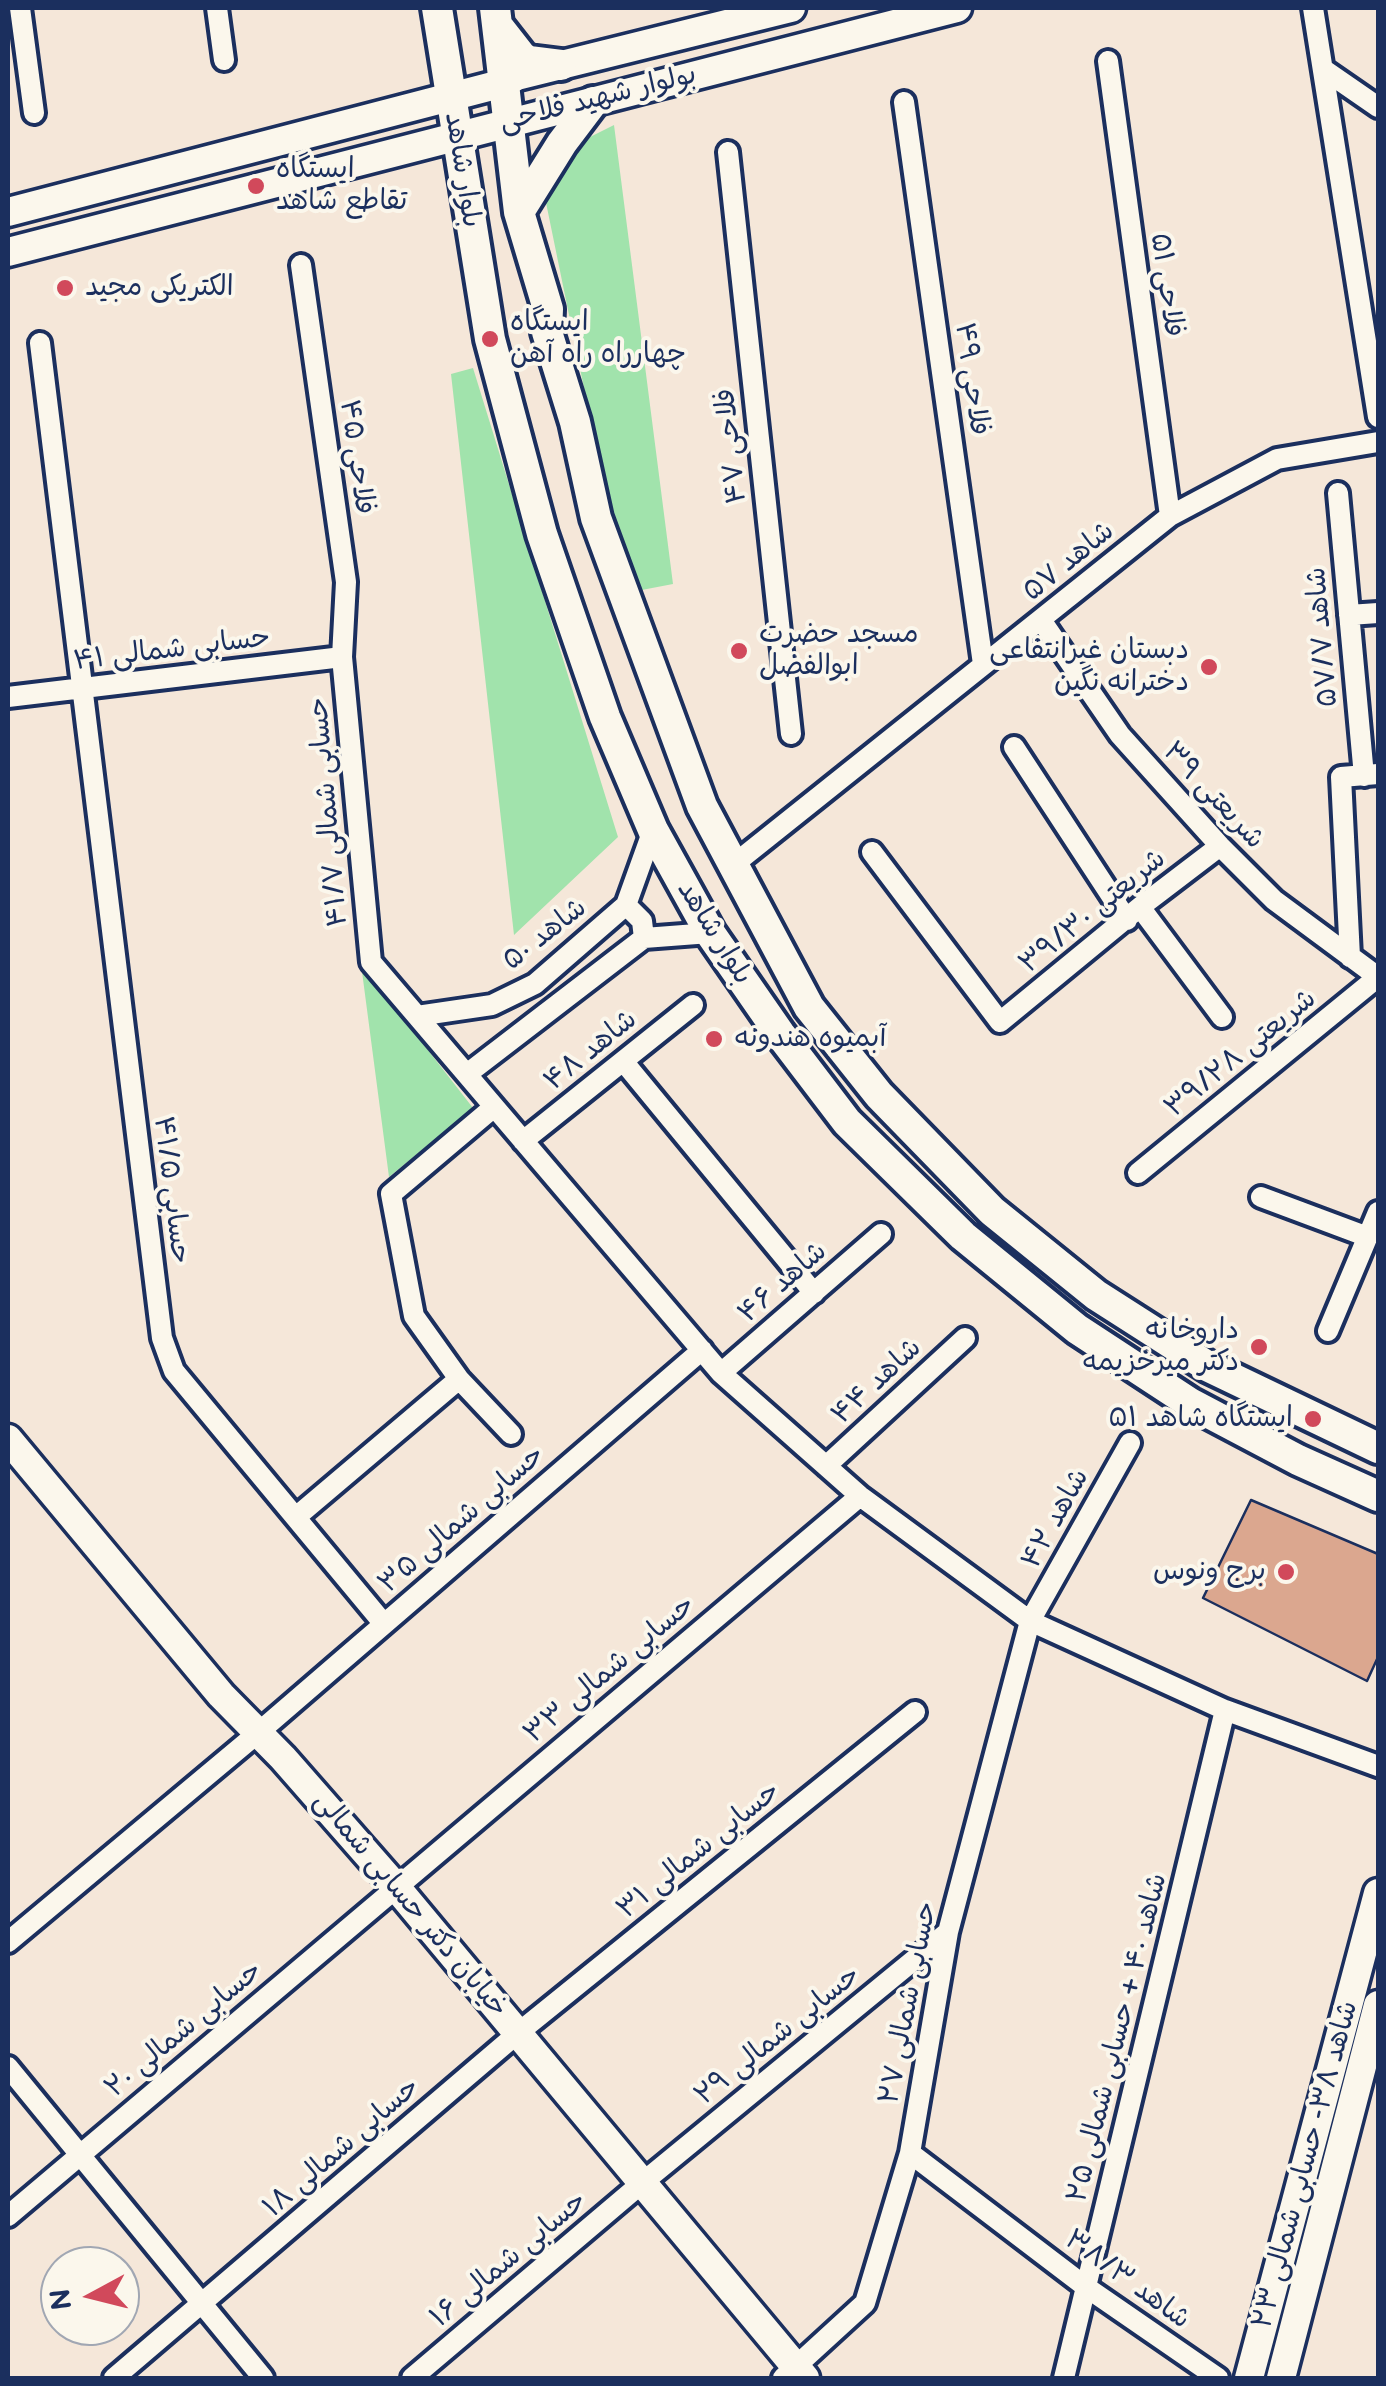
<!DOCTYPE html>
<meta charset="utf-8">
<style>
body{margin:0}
#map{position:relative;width:1386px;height:2386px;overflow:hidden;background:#f5e7d9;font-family:"Balsamiq Sans",sans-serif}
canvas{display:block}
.frame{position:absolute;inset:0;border:10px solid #1b2f5e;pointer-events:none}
.north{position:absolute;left:40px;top:2246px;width:100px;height:100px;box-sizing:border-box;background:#fbf7ec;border:2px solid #a1a7b3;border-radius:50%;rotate:263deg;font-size:28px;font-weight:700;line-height:40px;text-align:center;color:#1b2f5e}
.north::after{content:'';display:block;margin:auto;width:35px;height:45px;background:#d1495b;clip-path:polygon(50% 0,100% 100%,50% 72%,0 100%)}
</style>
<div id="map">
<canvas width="1386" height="2386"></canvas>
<div class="frame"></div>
<div class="north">N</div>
</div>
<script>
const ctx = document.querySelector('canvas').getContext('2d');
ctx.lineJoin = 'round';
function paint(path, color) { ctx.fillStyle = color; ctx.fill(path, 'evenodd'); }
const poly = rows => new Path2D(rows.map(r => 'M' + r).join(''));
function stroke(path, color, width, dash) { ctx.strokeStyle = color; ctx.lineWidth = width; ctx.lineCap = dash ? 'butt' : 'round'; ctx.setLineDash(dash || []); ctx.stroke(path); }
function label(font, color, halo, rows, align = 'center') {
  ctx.font = font + ' "Balsamiq Sans","Playpen Sans Arabic",sans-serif'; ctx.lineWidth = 8; ctx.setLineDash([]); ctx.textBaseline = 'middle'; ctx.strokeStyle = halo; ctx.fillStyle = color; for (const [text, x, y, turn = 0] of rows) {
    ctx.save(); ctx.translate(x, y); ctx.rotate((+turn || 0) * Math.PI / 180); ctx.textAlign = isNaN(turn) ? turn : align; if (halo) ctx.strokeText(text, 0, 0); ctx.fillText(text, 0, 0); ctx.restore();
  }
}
paint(poly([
 [614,125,673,584,626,593,543,188,558,153],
 [473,368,618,837,514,935,451,374],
 [361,964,473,1108,389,1177]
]), '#a1e3ac');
const building = poly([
 [1251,1500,1378,1554,1378,1657,1367,1681,1203,1598,1251,1500]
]);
paint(building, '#dba78f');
stroke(building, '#1b2f5e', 2.5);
const street = poly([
 [20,8,34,113],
 [217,8,224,60],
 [1313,8,1378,417],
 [1108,61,1170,516],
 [1323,69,1378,107],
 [904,102,983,664],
 [728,152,791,734],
 [301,265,346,582,342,657,371,962,721,1373,860,1496,1030,1621,1225,1710,1378,1766],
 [40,343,162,1338,174,1371,384,1624],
 [1338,493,1364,776],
 [1349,615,1378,613],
 [1041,620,1120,735,1220,846,1274,900,1378,977],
 [8,697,342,657],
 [1014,747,1127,920],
 [872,852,1000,1022,1140,907,1220,846],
 [733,865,1170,516,1277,459,1378,442],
 [626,905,642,921,644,938],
 [1140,907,1222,1017],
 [1350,957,1341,777,1378,774],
 [417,1016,492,1005,535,984,626,905,653,830],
 [623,1061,814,1293],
 [467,1074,644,938,710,933],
 [494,1107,391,1194,414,1316,459,1379,511,1434],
 [523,1141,693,1005],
 [1138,1173,1378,977],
 [1261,1197,1368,1237],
 [1328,1331,1378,1212],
 [721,1373,881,1234],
 [826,1466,965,1338],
 [296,1517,459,1379],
 [8,1942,259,1732,702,1350],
 [8,2067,263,2378],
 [910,2153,1086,2287,1218,2378],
 [8,2216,860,1496],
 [114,2378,518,2033,915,1712],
 [412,2378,642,2183,948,1932],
 [783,2378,865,2303,910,2153,948,1932,1030,1621,1130,1443],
 [1064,2378,1225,1710]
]);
const secondary = poly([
 [8,212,504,83,517,76,791,8],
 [8,252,957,8],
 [8,1439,221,1695,283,1758,396,1887,805,2378],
 [1249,2378,1378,1893],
 [1281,2378,1378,2005]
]);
const primary = poly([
 [437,8,490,339,542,534,605,717,653,830,710,933,780,1034,847,1122,963,1236,1077,1329,1190,1403,1298,1460,1378,1496],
 [495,8,519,212,548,309,547,332,575,422,596,518,702,806,809,1007,879,1095,992,1211,1096,1295,1207,1366,1378,1448],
 [497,25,522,57,529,61,561,65],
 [519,212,562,143,593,102]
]);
stroke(street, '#1b2f5e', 28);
stroke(secondary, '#1b2f5e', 35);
stroke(primary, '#1b2f5e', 38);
stroke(street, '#fbf7ec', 20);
stroke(secondary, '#fbf7ec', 28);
stroke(primary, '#fbf7ec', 30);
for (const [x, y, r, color] of [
 [256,186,10,"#d1495b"],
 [65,288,10,"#d1495b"],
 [490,339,10,"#d1495b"],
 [739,651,10,"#d1495b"],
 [1209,667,10,"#d1495b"],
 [714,1039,10,"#d1495b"],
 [1259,1347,10,"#d1495b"],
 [1313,1419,10,"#d1495b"],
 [1286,1572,10,"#d1495b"]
]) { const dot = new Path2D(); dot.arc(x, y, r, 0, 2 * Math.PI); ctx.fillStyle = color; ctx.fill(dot); stroke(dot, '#fbf7ec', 4); }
label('28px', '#1b2f5e', '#fbf7ec', [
 ["بولوار شهید فلاحی",598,99,-14],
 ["بلوار شاهد",462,170,81],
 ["فلاحی ۵۱",1166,285,82],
 ["فلاحی ۴۹",971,379,82],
 ["فلاحی ۴۷",732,446,-96],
 ["فلاحی ۴۵",356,457,82],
 ["شاهد ۵۷",1069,562,-39],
 ["شاهد ۵۷/۷",1323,637,-95],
 ["حسابی شمالی ۴۱",172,650,-7],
 ["شریعتی ۳۹",1213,796,47],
 ["حسابی شمالی ۴۱/۷",329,812,-95],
 ["شریعتی ۳۹/۳۰",1093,912,-39],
 ["بلوار شاهد",714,933,58],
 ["شاهد ۵۰",545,935,-38],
 ["شاهد ۴۸",591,1051,-39],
 ["شریعتی ۳۹/۲۸",1241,1054,-39],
 ["حسابی ۴۱/۵",171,1190,83],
 ["شاهد ۴۶",783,1283,-41],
 ["شاهد ۴۴",877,1382,-43],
 ["شاهد ۴۲",1056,1519,-61],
 ["حسابی شمالی ۳۵",462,1520,-41],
 ["حسابی شمالی ۳۳",610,1670,-40],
 ["حسابی شمالی ۳۱",699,1851,-39],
 ["خیابان دکتر حسابی شمالی",410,1905,50],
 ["حسابی شمالی ۲۷",909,2003,-79],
 ["حسابی شمالی ۲۰",184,2030,-40],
 ["حسابی شمالی ۲۹",778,2036,-39],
 ["شاهد ۴۰ + حسابی شمالی ۲۵",1118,2038,-76],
 ["حسابی شمالی ۱۸",342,2148,-41],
 ["شاهد ۳۸- حسابی شمالی ۲۳",1306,2165,-75],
 ["حسابی شمالی ۱۶",509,2260,-40],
 ["شاهد ۳۸/۳",1127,2280,36]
]);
label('28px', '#1b2f5e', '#fbf7ec', [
 ["ایستگاه",276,170],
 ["تقاطع شاهد",276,202],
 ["الکتریکی مجید",85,288],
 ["ایستگاه",510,323],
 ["چهارراه راه آهن",510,355],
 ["مسجد حضرت",759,635],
 ["ابوالفضل",759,667],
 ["دبستان غیرانتفاعی",1189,651,"right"],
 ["دخترانه نگین",1189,683,"right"],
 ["آبمیوه هندونه",734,1039],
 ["داروخانه",1239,1331,"right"],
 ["دکتر میرخزیمه",1239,1363,"right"],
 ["ایستگاه شاهد ۵۱",1293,1419,"right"],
 ["برج ونوس",1266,1572,"right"]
], 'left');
</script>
